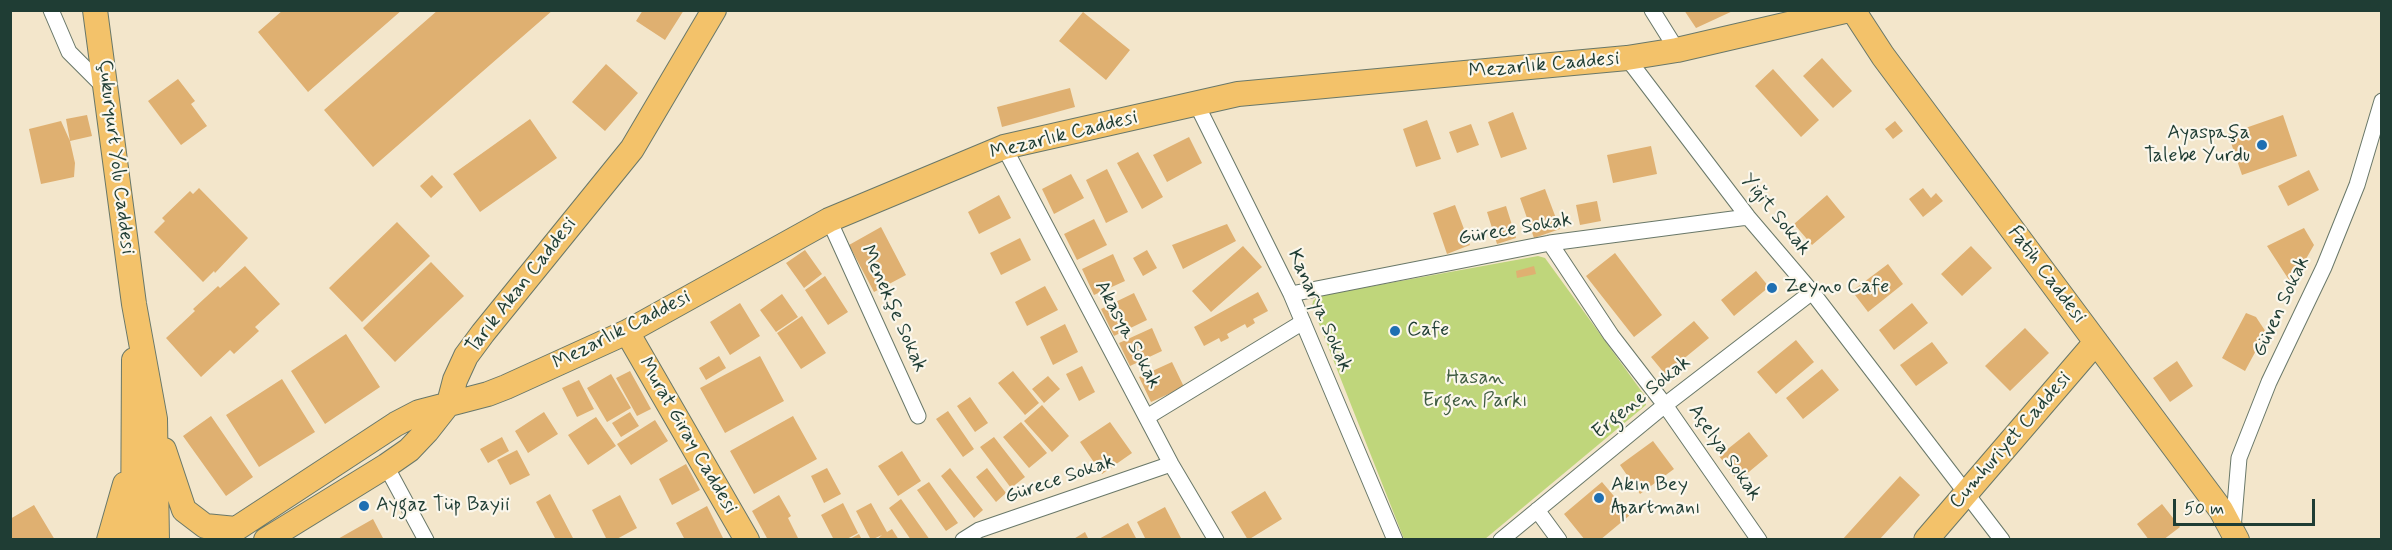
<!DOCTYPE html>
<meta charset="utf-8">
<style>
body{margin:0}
#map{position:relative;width:2392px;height:550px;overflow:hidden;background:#f3e6cb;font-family:Mynerve,sans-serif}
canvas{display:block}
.frame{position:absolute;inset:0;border:12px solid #1f3d34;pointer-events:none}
.scale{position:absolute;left:2173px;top:499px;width:142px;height:27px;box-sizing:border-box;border:3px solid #1f3d34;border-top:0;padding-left:8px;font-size:18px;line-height:21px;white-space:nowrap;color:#1f3d34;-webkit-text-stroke:4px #fbf7ec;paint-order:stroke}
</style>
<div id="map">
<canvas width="2392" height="550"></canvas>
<div class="frame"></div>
<div class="scale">50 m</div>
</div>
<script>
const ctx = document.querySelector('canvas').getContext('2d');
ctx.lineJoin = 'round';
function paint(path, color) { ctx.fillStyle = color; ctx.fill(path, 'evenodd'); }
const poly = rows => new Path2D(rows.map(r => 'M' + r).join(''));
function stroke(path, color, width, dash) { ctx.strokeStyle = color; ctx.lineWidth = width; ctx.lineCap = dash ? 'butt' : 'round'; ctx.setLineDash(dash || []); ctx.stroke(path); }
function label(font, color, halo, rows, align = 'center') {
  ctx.font = font + ' Mynerve,sans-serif'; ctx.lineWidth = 4.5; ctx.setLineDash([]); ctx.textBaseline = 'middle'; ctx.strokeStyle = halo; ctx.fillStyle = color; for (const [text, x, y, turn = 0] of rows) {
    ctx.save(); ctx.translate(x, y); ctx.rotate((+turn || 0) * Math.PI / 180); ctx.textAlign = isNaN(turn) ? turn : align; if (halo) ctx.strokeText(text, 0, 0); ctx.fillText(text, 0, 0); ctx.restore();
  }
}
paint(poly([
 [1538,256,1545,258,1645,396,1646,405,1485,539,1404,539,1312,306,1313,301,1318,296]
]), '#bfd67b');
paint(poly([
 [283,10,402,10,308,92,258,32],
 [438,10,553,10,373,167,324,110],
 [643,10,684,10,665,40,636,21],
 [1684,10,1735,10,1696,28],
 [1083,12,1130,50,1106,80,1059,41],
 [1822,58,1852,91,1833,108,1803,76],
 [606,64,638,93,605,131,572,102],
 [1773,69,1819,120,1801,137,1755,86],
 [178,79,195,101,191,104,207,126,181,145,148,101],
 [1070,88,1075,107,1002,127,997,107],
 [1513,112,1527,149,1501,158,1488,122],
 [87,115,92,136,70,141,75,163,74,177,41,184,29,129,61,121,70,141,66,119],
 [2283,115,2297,156,2242,175,2228,134],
 [530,119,557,158,480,212,453,174],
 [1427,120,1441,159,1416,167,1403,129],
 [1895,121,1903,131,1893,139,1885,129],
 [1471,124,1479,145,1457,153,1449,132],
 [1189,137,1202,163,1167,182,1153,155],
 [1651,146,1657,174,1613,183,1607,155],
 [1138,152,1163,197,1142,209,1117,163],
 [1107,169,1128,212,1106,223,1086,180],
 [2309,170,2319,190,2288,206,2278,186],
 [1071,174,1084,198,1054,214,1042,189],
 [432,175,443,187,431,198,420,186],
 [199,188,248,238,215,273,214,271,203,282,154,232,165,221,162,218,190,191,193,194],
 [1923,188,1931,198,1936,193,1943,201,1923,217,1909,199],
 [1545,189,1560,229,1534,238,1520,198],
 [999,195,1011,218,979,234,968,212],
 [1827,195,1845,217,1812,245,1794,224],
 [1597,201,1601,221,1580,225,1576,205],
 [1455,205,1470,245,1447,254,1433,213],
 [1506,206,1516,238,1497,244,1487,212],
 [1094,219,1107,245,1077,260,1064,234],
 [397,222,430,256,362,322,329,288],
 [1227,224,1236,241,1183,269,1172,245],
 [881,227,906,275,874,292,849,245],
 [2304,228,2314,245,2299,271,2289,280,2267,246],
 [1020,238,1031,260,1001,275,990,253],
 [1243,246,1262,267,1211,312,1192,291],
 [1971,246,1992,268,1962,296,1941,274],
 [805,250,822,274,804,288,786,263],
 [1147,250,1157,268,1143,276,1133,258],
 [1615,253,1662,315,1634,337,1586,276],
 [1113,254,1125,281,1094,295,1082,269],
 [431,262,464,296,395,362,363,328],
 [1888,264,1903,284,1868,312,1852,291],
 [245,266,280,304,255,327,259,331,234,354,230,350,201,377,166,338,195,311,193,309,218,286,220,288],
 [1534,266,1536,274,1517,278,1516,271],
 [1756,271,1769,287,1734,316,1721,300],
 [825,276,848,312,828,325,805,290],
 [1045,286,1058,310,1027,326,1015,302],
 [1258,292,1268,311,1253,319,1255,323,1247,328,1245,324,1227,334,1229,338,1221,342,1219,338,1204,346,1194,327],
 [1134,293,1147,320,1114,336,1101,309],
 [782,294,798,317,776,332,760,310],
 [740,303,760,336,730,355,710,322],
 [1912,303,1928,323,1894,350,1879,330],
 [2246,313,2256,317,2266,332,2245,371,2222,358],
 [802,316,826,353,801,369,777,333],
 [1694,321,1709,338,1665,374,1651,357],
 [1065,324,1078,352,1053,365,1040,337],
 [1152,328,1162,351,1130,366,1119,343],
 [2025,328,2049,353,2010,391,1985,366],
 [346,334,380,387,325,424,291,371],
 [1796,340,1814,362,1776,394,1757,372],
 [1932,342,1948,363,1916,386,1900,365],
 [719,356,726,368,706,380,699,368],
 [760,356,784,401,725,433,700,388],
 [2177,361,2193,386,2170,402,2153,378],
 [1172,362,1184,387,1151,402,1139,377],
 [1082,366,1095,392,1079,401,1066,374],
 [1822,369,1839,390,1803,419,1786,398],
 [630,371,651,409,637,416,616,378],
 [1013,371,1039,403,1025,415,998,383],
 [611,374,631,408,607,422,587,388],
 [1048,376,1060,389,1044,403,1032,389],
 [282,379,315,432,259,467,226,415],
 [579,380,594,409,577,417,562,388],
 [970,397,988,423,975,432,957,406],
 [1042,405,1069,436,1052,452,1024,421],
 [948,411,974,449,963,457,936,419],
 [544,412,558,434,528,453,515,431],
 [630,412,639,426,621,437,612,423],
 [211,416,253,477,226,496,183,436],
 [793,416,817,459,754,494,730,451],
 [596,417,616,446,588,465,568,435],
 [655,420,668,441,631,465,617,444],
 [1021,422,1047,453,1029,468,1003,437],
 [1110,422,1132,453,1102,474,1080,442],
 [1749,432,1768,456,1738,481,1719,456],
 [502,437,509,451,488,463,480,449],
 [994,437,1025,477,1011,488,980,447],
 [1653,441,1674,469,1640,494,1620,465],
 [517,450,530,475,510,485,497,460],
 [902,451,921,481,898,496,878,466],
 [686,464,700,490,672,505,659,479],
 [827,468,841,494,824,503,811,476],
 [950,468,983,510,974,518,941,476],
 [987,468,1006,493,996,502,976,477],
 [1900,476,1920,495,1879,540,1842,540],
 [929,482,958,523,946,531,917,490],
 [1602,482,1630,515,1600,540,1585,540,1564,514],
 [1265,491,1282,519,1248,540,1231,512],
 [550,494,574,540,556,540,536,502],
 [620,495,637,528,615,540,607,540,592,510],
 [779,495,791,516,788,518,799,540,768,540,752,511],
 [901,499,930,540,911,540,889,508],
 [843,503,858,533,845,540,834,540,821,515],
 [871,503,887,532,892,529,899,540,876,540,882,535,871,540,856,511],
 [2162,504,2180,527,2163,540,2149,540,2137,524],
 [34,505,55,540,10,540,10,519],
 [707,506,724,540,685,540,676,523],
 [1165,507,1182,540,1146,540,1137,522],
 [373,519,384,540,336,540],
 [1128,523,1137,540,1097,540],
 [1085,532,1089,540,1072,540],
 [859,534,862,540,848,540]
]), '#dfb071');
const street = poly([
 [51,10,69,52,105,88],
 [1652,10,1677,50],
 [1627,58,1748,217,1812,292,2002,540],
 [1196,103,1291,294,1395,540],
 [1004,147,1171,464,1216,540],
 [829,220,918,416],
 [1550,243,1611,335,1665,405,1759,540],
 [1291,294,1550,243,1748,217],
 [1147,417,1303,322],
 [386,466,426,540],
 [1537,510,1559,540],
 [2233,529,2239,458,2269,382,2324,267,2357,185,2382,101],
 [963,540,979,530,1171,464],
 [1501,540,1665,405,1812,292]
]);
const primary = poly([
 [95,10,134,304,155,419,157,540],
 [1853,10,1883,56,2221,510,2237,540],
 [627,332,747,540],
 [164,450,184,510,205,526,236,529],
 [109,540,125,484],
 [133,540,134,360],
 [219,540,396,424,419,412,488,394,506,387,627,332,829,220,1004,147,1238,94,1627,58,1677,50,1849,10],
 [266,540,386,466,409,450,427,431,449,403,455,380,466,356,483,333,632,149,714,10],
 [1926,540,2096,342]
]);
stroke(street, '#697869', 17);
stroke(primary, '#697869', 26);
stroke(street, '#fff', 15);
stroke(primary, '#f3c26a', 24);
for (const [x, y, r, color] of [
 [2262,145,6,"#1f6fb2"],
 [1772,288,6,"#1f6fb2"],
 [1395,331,6,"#1f6fb2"],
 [1599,498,6,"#1f6fb2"],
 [364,506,6,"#1f6fb2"]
]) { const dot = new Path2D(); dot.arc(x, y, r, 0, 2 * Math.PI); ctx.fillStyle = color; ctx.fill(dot); stroke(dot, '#fbf7ec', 2); }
label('20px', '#1f3d34', '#fbf7ec', [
 ["Mezarlık Caddesi",1544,66,-5],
 ["Mezarlık Caddesi",1064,136,-14],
 ["Çukuryurt Yolu Caddesi",115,157,83],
 ["Yiğit Sokak",1775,215,51],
 ["Gürece Sokak",1515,230,-10],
 ["Fatih Caddesi",2046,275,53],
 ["Tarık Akan Caddesi",522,286,-52],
 ["Güven Sokak",2282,307,-65],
 ["Menekşe Sokak",893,309,66],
 ["Kanarya Sokak",1319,311,66],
 ["Mezarlık Caddesi",622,331,-27],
 ["Akasya Sokak",1127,335,62],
 ["Ergene Sokak",1642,398,-39],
 ["Murat Giray Caddesi",687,436,60],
 ["Cumhuriyet Caddesi",2011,441,-49],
 ["Açelya Sokak",1724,453,55],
 ["Gürece Sokak",1060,480,-19]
]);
label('20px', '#1f3d34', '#fbf7ec', [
 ["Ayaspaşa",2250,134,"right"],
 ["Talebe Yurdu",2250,157,"right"],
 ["Zeyno Cafe",1784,288],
 ["Cafe",1407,331],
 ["Akın Bey",1611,486],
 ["Apartmanı",1611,509],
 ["Aygaz Tüp Bayii",376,506]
], 'left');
label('20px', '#3f5c42', '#fbf7ec', [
 ["Hasan",1475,379],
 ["Ergen Parkı",1475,402]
]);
</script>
